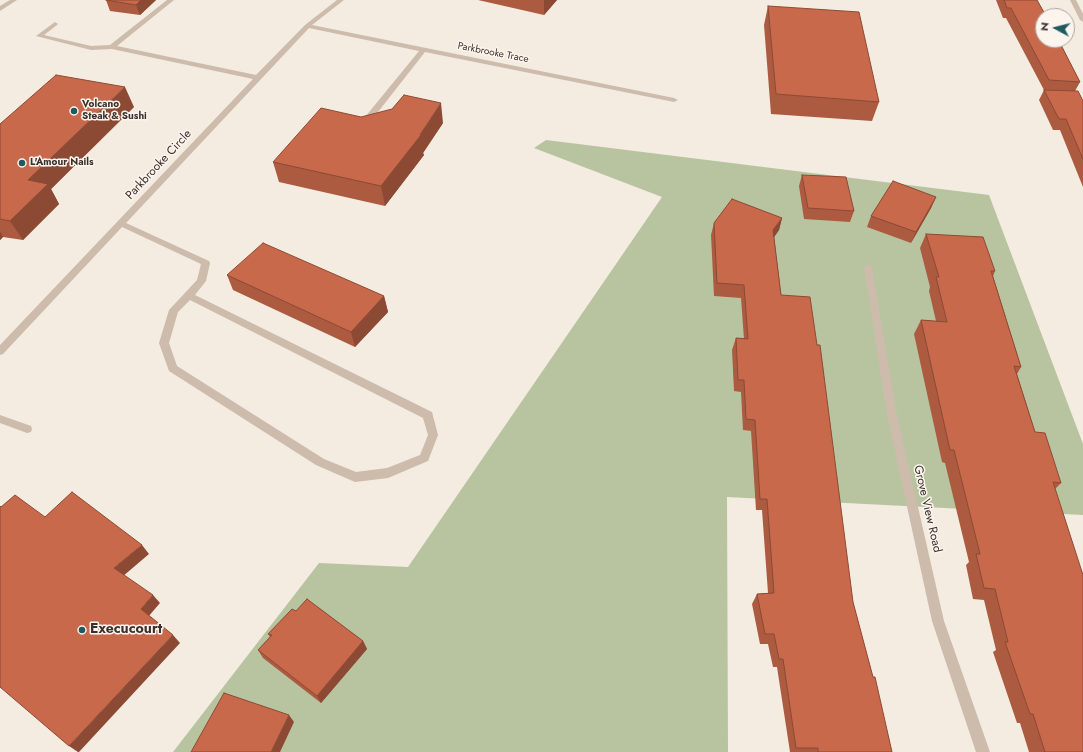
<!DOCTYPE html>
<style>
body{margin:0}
#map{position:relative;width:1083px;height:752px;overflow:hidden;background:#f4ebe1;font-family:Jost,sans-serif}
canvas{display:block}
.north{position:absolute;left:1035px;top:8px;width:40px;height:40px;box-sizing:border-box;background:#fbf5ee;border:1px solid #aea6a0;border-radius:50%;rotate:277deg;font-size:11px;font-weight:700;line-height:16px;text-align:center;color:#3b302b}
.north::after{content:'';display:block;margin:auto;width:14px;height:18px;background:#1f5a5e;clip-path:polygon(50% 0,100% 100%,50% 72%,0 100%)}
</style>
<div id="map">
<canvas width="1083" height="752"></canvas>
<div class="north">N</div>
</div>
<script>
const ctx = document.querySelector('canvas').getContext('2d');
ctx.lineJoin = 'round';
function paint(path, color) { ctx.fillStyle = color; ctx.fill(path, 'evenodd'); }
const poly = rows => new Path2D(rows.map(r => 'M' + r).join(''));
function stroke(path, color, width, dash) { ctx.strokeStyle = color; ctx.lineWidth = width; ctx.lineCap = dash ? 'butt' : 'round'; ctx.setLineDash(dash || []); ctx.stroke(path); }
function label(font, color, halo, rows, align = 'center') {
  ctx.font = font + ' Jost,sans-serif'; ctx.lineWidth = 3; ctx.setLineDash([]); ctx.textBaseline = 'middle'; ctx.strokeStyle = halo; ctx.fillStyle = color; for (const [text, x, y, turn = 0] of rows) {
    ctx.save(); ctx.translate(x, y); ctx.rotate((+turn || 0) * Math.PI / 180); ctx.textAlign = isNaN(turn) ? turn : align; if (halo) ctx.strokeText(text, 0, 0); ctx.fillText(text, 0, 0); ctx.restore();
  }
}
paint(poly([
 [546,140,989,195,1083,444,1083,515,727,497,728,752,173,752,319,563,408,567,662,197,534,148]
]), '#b8c4a0');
paint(poly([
 [10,0,17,0,0,11,0,6,10,0],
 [167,0,174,0,117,46,256,75,305,25,337,0,344,0,312,25,674,98,678,100,674,102,425,52,367,126,364,126,360,124,361,122,419,51,309,28,126,223,209,261,210,263,206,281,195,295,432,412,438,435,428,461,388,478,355,482,316,465,169,371,159,343,169,310,197,280,201,264,122,227,3,354,0,355,0,345,253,79,112,49,91,50,36,36,55,22,58,24,57,25,44,35,91,46,110,45,167,0],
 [190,300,423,418,428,435,420,455,387,468,356,472,324,459,177,366,169,343,178,312,190,300],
 [1070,0,1076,0,1083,14,1083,22,1080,20,1070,0],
 [868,264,872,267,897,415,944,621,990,752,976,752,932,621,887,415,864,267,868,264],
 [0,415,31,426,32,429,31,432,27,433,0,423,0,415]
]), '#cdbbac');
paint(poly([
 [106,0,156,0,140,15,110,11],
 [478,0,557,0,544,15],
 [996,0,1037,0,1062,43,1061,45,1080,82,1075,91,1083,101,1083,187,1060,130,1053,130,1039,100,1044,90,1006,18,1003,18],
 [768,6,879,102,872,121,771,114,764,25],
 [134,107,51,189,59,204,23,240,3,237,0,240,0,124],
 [443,123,423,153,424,155,385,206,279,182,273,162],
 [802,175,854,211,850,222,804,219,799,186],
 [936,197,931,208,911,243,867,227,871,216],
 [782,218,779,230,774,237,781,295,853,602,892,752,790,752,777,667,773,667,768,644,760,644,752,604,757,594,768,593,762,510,756,510,751,431,743,430,741,392,734,391,732,350,736,338,744,339,741,298,714,296,711,235,714,223],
 [926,234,995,271,993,276,1021,367,1017,374,1035,432,1061,483,1055,489,1083,752,1029,752,1020,723,1017,723,993,652,996,650,984,600,973,599,966,565,969,562,945,463,942,462,914,334,921,320,936,321,929,291,930,287,920,248],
 [227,275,384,296,388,312,355,347,233,290],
 [296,611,363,641,367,649,321,703,263,658,258,650,270,637,268,634]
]), '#ac5a40');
paint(poly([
 [141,0,156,0,140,15,136,5],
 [544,0,557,0,544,15],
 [125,87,134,107,51,189,59,204,23,240,10,221,28,180],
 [441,103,443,123,423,153,424,155,385,206,381,186,420,135],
 [936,197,931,208,911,243,916,232],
 [782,218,779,230,770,243,773,230],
 [0,231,3,237,0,240],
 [384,296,388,312,355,347,351,332],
 [142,545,149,554,122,577,114,568],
 [153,595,160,603,148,617,141,609],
 [173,635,180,643,79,752,78,752,69,746],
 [363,641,367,649,321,703,317,696],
 [289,715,294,722,280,752,271,752]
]), '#8c4a34');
const building = poly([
 [106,0,141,0,136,5,106,0],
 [1004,0,1037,0,1046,16,1043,16,1043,40,1060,40,1062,43,1060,43,1080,82,1049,80,1011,8,1007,8,1004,0],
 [768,6,859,12,879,102,776,94,768,6],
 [56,75,125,87,28,180,48,184,10,221,0,219,0,124,56,75],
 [1044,90,1078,91,1083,101,1083,159,1066,119,1059,119,1044,90],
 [404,95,441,103,420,135,421,135,381,186,273,162,321,108,361,117,392,109,404,95],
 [802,175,846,177,854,211,808,208,802,175],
 [893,181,936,197,916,232,871,216,893,181],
 [732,199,782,218,773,230,781,295,810,297,817,345,820,345,853,602,873,677,875,677,892,752,818,752,818,748,796,748,783,659,779,659,774,634,765,634,757,594,774,593,767,499,760,499,755,420,746,419,744,380,738,380,736,338,748,339,744,285,717,283,714,223,732,199],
 [926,234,983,237,995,271,991,271,1021,367,1014,366,1035,432,1045,433,1061,483,1053,482,1083,575,1083,752,1045,752,1033,714,1030,714,1005,642,1008,642,995,589,984,588,976,554,980,554,954,450,950,450,921,320,947,322,936,277,939,277,926,234],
 [263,243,384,296,351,332,227,275,263,243],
 [72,492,142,545,114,568,153,595,141,609,173,635,69,746,0,687,0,506,1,507,15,495,45,517,72,492],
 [307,599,363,641,317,696,258,650,272,635,268,634,292,609,296,611,307,599],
 [224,693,289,715,271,752,191,752,224,693]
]);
paint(building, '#c8694b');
stroke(building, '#8c4a34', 1);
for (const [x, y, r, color] of [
 [74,111,4,"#1f5a5e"],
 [22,163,4,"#1f5a5e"],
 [82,630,4,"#1f5a5e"]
]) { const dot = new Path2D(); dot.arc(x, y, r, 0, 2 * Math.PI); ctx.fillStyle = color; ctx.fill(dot); stroke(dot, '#fbf5ee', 1.5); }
label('10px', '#3b302b', '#fbf5ee', [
 ["Parkbrooke Trace",493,53,11]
]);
label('bold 10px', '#3b302b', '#fbf5ee', [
 ["Volcano",82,105],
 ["Steak & Sushi",82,117],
 ["L'Amour Nails",30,163]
], 'left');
label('12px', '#3b302b', '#fbf5ee', [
 ["Parkbrooke Circle",159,165,-47],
 ["Grove View Road",927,509,77]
]);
label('bold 14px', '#3b302b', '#fbf5ee', [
 ["Execucourt",90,630]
], 'left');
</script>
